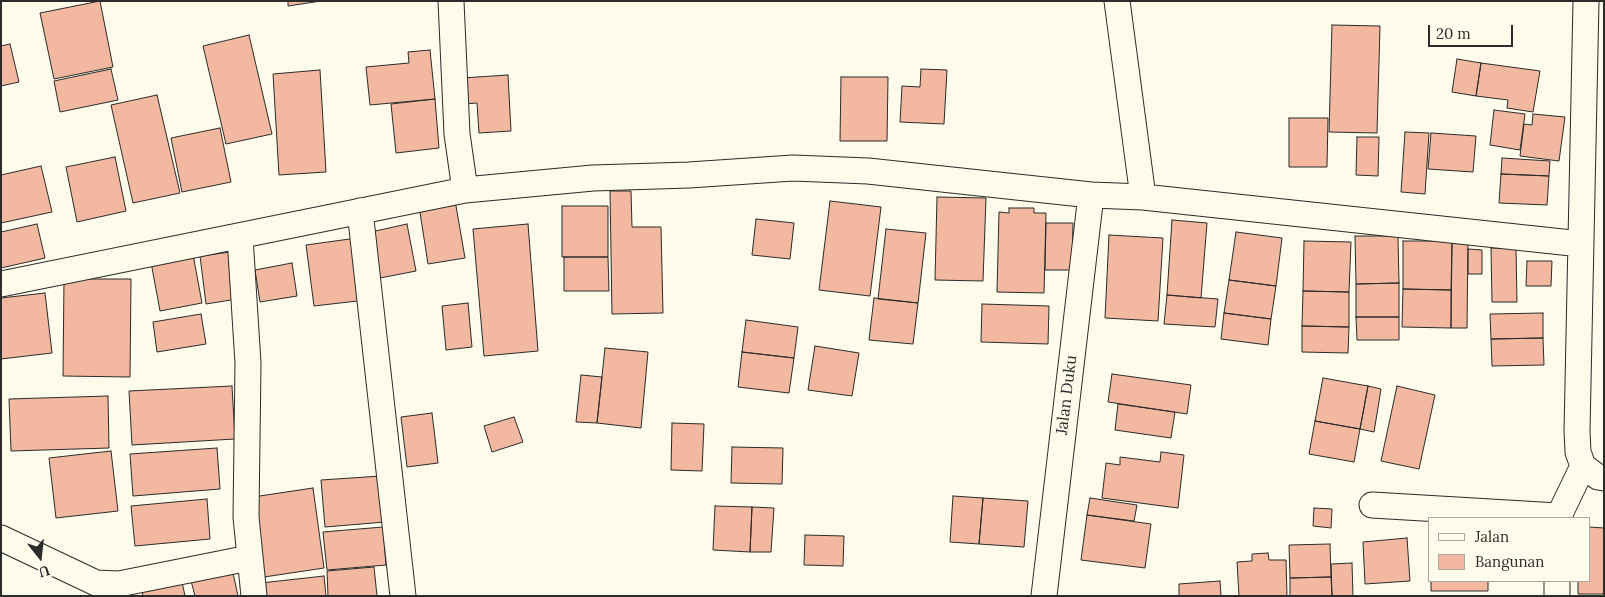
<!DOCTYPE html>
<style>
body{margin:0}
#map{position:relative;width:1605px;height:597px;overflow:hidden;background:#fdfbea;font-family:Lora,serif}
canvas{display:block}
.frame{position:absolute;inset:0;border:2px solid #2b2b2b;pointer-events:none}
.legend{position:absolute;left:1428px;top:517px;width:162px;height:65px;box-sizing:border-box;background:#fdfbea;border:1px solid #a9a89e;margin:0;padding:6px 9px;list-style:none;font-size:15px;color:#2b2b2b}
.legend li{display:flex;align-items:center;gap:10px;height:25px}
.legend b{width:25px;border:1px solid #a9a89e}
.north{position:absolute;left:15px;top:532px;width:50px;height:50px;-webkit-text-stroke:4px #fdfbea;paint-order:stroke;rotate:164deg;font-size:14px;font-weight:700;line-height:20px;text-align:center;color:#2b2b2b}
.north::after{content:'';display:block;margin:auto;width:18px;height:22px;background:#2b2b2b;clip-path:polygon(50% 0,100% 100%,50% 72%,0 100%)}
.scale{position:absolute;left:1428px;top:25px;width:85px;height:22px;box-sizing:border-box;border:2px solid #2b2b2b;border-top:0;padding-left:6px;font-size:15px;line-height:18px;white-space:nowrap;color:#2b2b2b;-webkit-text-stroke:4px #fdfbea;paint-order:stroke}
</style>
<div id="map">
<canvas width="1605" height="597"></canvas>
<div class="frame"></div>
<ul class="legend">
<li><b style="height:6px;background:#fdfbea"></b>Jalan</li>
<li><b style="height:14px;background:#f2b8a0"></b>Bangunan</li>
</ul>
<div class="north">U</div>
<div class="scale">20 m</div>
</div>
<script>
const ctx = document.querySelector('canvas').getContext('2d');
ctx.lineJoin = 'round';
function paint(path, color) { ctx.fillStyle = color; ctx.fill(path, 'evenodd'); }
const poly = rows => new Path2D(rows.map(r => 'M' + r).join(''));
function stroke(path, color, width, dash) { ctx.strokeStyle = color; ctx.lineWidth = width; ctx.lineCap = dash ? 'butt' : 'round'; ctx.setLineDash(dash || []); ctx.stroke(path); }
function label(font, color, halo, rows, align = 'center') {
  ctx.font = font + ' Lora,serif'; ctx.lineWidth = 4; ctx.setLineDash([]); ctx.textBaseline = 'middle'; ctx.strokeStyle = halo; ctx.fillStyle = color; for (const [text, x, y, turn = 0] of rows) {
    ctx.save(); ctx.translate(x, y); ctx.rotate((+turn || 0) * Math.PI / 180); ctx.textAlign = isNaN(turn) ? turn : align; if (halo) ctx.strokeText(text, 0, 0); ctx.fillText(text, 0, 0); ctx.restore();
  }
}
const building = poly([
 [100,1,113,67,54,79,40,13,100,1],
 [288,1,321,1,288,6,288,1],
 [1332,25,1380,26,1377,133,1329,132,1332,25],
 [249,35,272,134,226,144,203,46,249,35],
 [10,44,19,82,1,86,1,46,10,44],
 [430,50,435,99,370,105,366,67,409,63,408,52,430,50],
 [1457,59,1481,63,1476,96,1452,92,1457,59],
 [1481,63,1540,71,1533,112,1507,108,1508,100,1476,96,1481,63],
 [111,69,118,100,60,112,54,81,111,69],
 [921,69,947,70,944,124,900,122,902,86,920,87,921,69],
 [320,70,326,172,279,175,273,74,320,70],
 [508,75,511,131,479,133,477,103,464,104,462,78,508,75],
 [841,77,888,77,887,141,840,141,841,77],
 [157,95,180,193,133,203,111,105,157,95],
 [435,99,439,148,396,153,391,104,435,99],
 [1494,110,1525,114,1520,150,1490,145,1494,110],
 [1533,114,1565,117,1559,161,1520,156,1524,124,1532,125,1533,114],
 [1289,118,1328,118,1327,167,1289,167,1289,118],
 [220,128,231,182,182,192,171,138,220,128],
 [1405,132,1429,133,1425,194,1401,192,1405,132],
 [1431,133,1476,136,1473,172,1428,169,1431,133],
 [1357,137,1379,137,1378,176,1356,175,1357,137],
 [115,157,126,211,77,222,66,167,115,157],
 [1502,158,1550,161,1549,176,1501,174,1502,158],
 [41,166,52,212,1,223,1,175,41,166],
 [1501,174,1549,176,1547,205,1499,203,1501,174],
 [610,191,631,191,632,227,661,227,663,313,612,314,610,191],
 [937,197,986,198,983,281,935,280,937,197],
 [455,200,465,258,428,264,419,206,455,200],
 [830,201,881,207,870,296,819,290,830,201],
 [562,206,608,206,608,257,562,257,562,206],
 [1009,208,1034,208,1034,213,1046,213,1044,293,997,292,999,212,1009,213,1009,208],
 [756,219,794,223,790,259,752,255,756,219],
 [1172,220,1207,223,1201,298,1167,295,1172,220],
 [1046,223,1073,223,1072,270,1045,270,1046,223],
 [37,224,45,258,1,268,1,232,37,224],
 [407,224,416,271,380,278,371,232,407,224],
 [528,224,538,351,484,356,473,229,528,224],
 [886,229,926,233,918,303,878,299,886,229],
 [1236,232,1282,238,1276,286,1229,280,1236,232],
 [1109,235,1163,238,1158,321,1105,318,1109,235],
 [1355,236,1398,236,1399,283,1356,284,1355,236],
 [357,238,366,300,314,306,306,245,357,238],
 [1304,241,1351,242,1349,292,1303,291,1304,241],
 [1403,241,1452,241,1451,290,1403,289,1403,241],
 [1452,241,1468,242,1467,328,1451,328,1452,241],
 [1491,248,1516,248,1517,302,1492,302,1491,248],
 [192,249,202,303,160,311,150,257,192,249],
 [1468,249,1482,250,1482,274,1468,274,1468,249],
 [231,252,237,299,206,304,200,256,231,252],
 [564,257,608,257,609,291,564,291,564,257],
 [1527,261,1552,261,1551,286,1526,286,1527,261],
 [292,263,297,296,260,302,255,270,292,263],
 [64,279,131,279,130,377,63,376,64,279],
 [1229,280,1276,286,1271,319,1224,313,1229,280],
 [1399,283,1399,317,1356,317,1356,284,1399,283],
 [1403,289,1451,290,1451,328,1402,327,1403,289],
 [1303,291,1349,292,1349,327,1302,326,1303,291],
 [45,293,52,353,1,359,1,298,45,293],
 [1167,295,1218,299,1215,327,1164,324,1167,295],
 [874,298,918,303,913,344,869,340,874,298],
 [468,303,472,347,446,350,442,306,468,303],
 [982,304,1049,306,1048,344,981,342,982,304],
 [1224,313,1271,319,1268,345,1221,339,1224,313],
 [1543,313,1543,338,1491,339,1490,314,1543,313],
 [201,314,206,344,157,352,153,322,201,314],
 [1356,317,1399,317,1399,340,1357,340,1356,317],
 [746,320,798,327,794,358,742,352,746,320],
 [1302,326,1349,327,1348,353,1302,352,1302,326],
 [1543,338,1544,365,1492,366,1491,339,1543,338],
 [815,346,859,353,852,396,808,390,815,346],
 [605,348,648,352,641,428,597,423,605,348],
 [742,352,794,358,789,393,738,387,742,352],
 [1112,374,1191,385,1187,414,1108,402,1112,374],
 [581,375,602,377,597,423,576,422,581,375],
 [1323,378,1368,386,1360,429,1315,421,1323,378],
 [232,386,235,439,132,445,129,391,232,386],
 [1368,386,1381,389,1374,432,1360,429,1368,386],
 [1397,386,1435,395,1419,469,1381,461,1397,386],
 [108,396,109,448,11,451,9,399,108,396],
 [1118,404,1175,412,1171,438,1115,430,1118,404],
 [432,413,438,463,407,467,401,417,432,413],
 [514,417,523,442,492,452,484,426,514,417],
 [1315,421,1360,429,1354,462,1309,454,1315,421],
 [672,423,704,424,702,471,671,470,672,423],
 [732,447,783,448,782,484,731,483,732,447],
 [217,448,220,489,133,496,130,454,217,448],
 [111,451,118,511,56,518,49,458,111,451],
 [1161,452,1184,455,1178,508,1102,498,1106,463,1120,465,1120,457,1160,462,1161,452],
 [381,476,385,522,325,527,321,480,381,476],
 [313,488,324,568,264,577,253,497,313,488],
 [953,496,983,498,979,544,950,542,953,496],
 [983,498,1028,501,1024,547,979,544,983,498],
 [1090,498,1137,505,1134,521,1087,515,1090,498],
 [207,499,210,539,135,546,131,506,207,499],
 [715,506,752,507,750,552,713,550,715,506],
 [752,507,774,508,771,552,750,552,752,507],
 [1314,508,1332,509,1331,528,1313,526,1314,508],
 [1087,515,1151,524,1145,568,1081,560,1087,515],
 [383,527,386,565,327,570,323,532,383,527],
 [1589,527,1604,528,1604,594,1578,594,1578,581,1589,581,1589,527],
 [805,535,844,536,843,566,804,565,805,535],
 [1407,538,1410,581,1365,584,1363,542,1407,538],
 [1330,544,1331,577,1290,578,1289,545,1330,544],
 [1268,553,1269,560,1286,560,1287,596,1239,596,1237,562,1252,561,1252,554,1268,553],
 [1352,563,1353,596,1332,596,1331,564,1352,563],
 [374,567,377,596,328,596,327,571,374,567],
 [232,568,238,596,195,596,190,577,232,568],
 [324,576,326,596,262,596,261,583,324,576],
 [181,577,185,596,143,596,141,586,181,577],
 [1331,577,1332,596,1290,596,1290,578,1331,577],
 [1220,581,1221,596,1179,596,1179,584,1220,581],
 [1431,581,1488,581,1488,591,1431,591,1431,581]
]);
paint(building, '#f2b8a0');
stroke(building, '#2b2b2b', 1);
const street = poly([
 [451,1,457,134,465,190],
 [1117,1,1143,197],
 [360,211,403,596],
 [240,237,248,363,246,517,254,596],
 [1,284,465,190,593,178,689,175,793,168,868,171,1091,195,1143,197,1581,244],
 [1583,466,1578,452,1577,431,1586,1],
 [1583,466,1598,477,1604,478],
 [1372,505,1558,516],
 [1558,518,1583,466],
 [1,538,96,583,119,584,249,558],
 [1044,596,1091,195],
 [1557,596,1557,581]
]);
stroke(street, '#2b2b2b', 27);
stroke(street, '#fdfbea', 25);
label('16px', '#2b2b2b', '#fdfbea', [
 ["Jalan Duku",1067,395,-83]
]);
</script>
